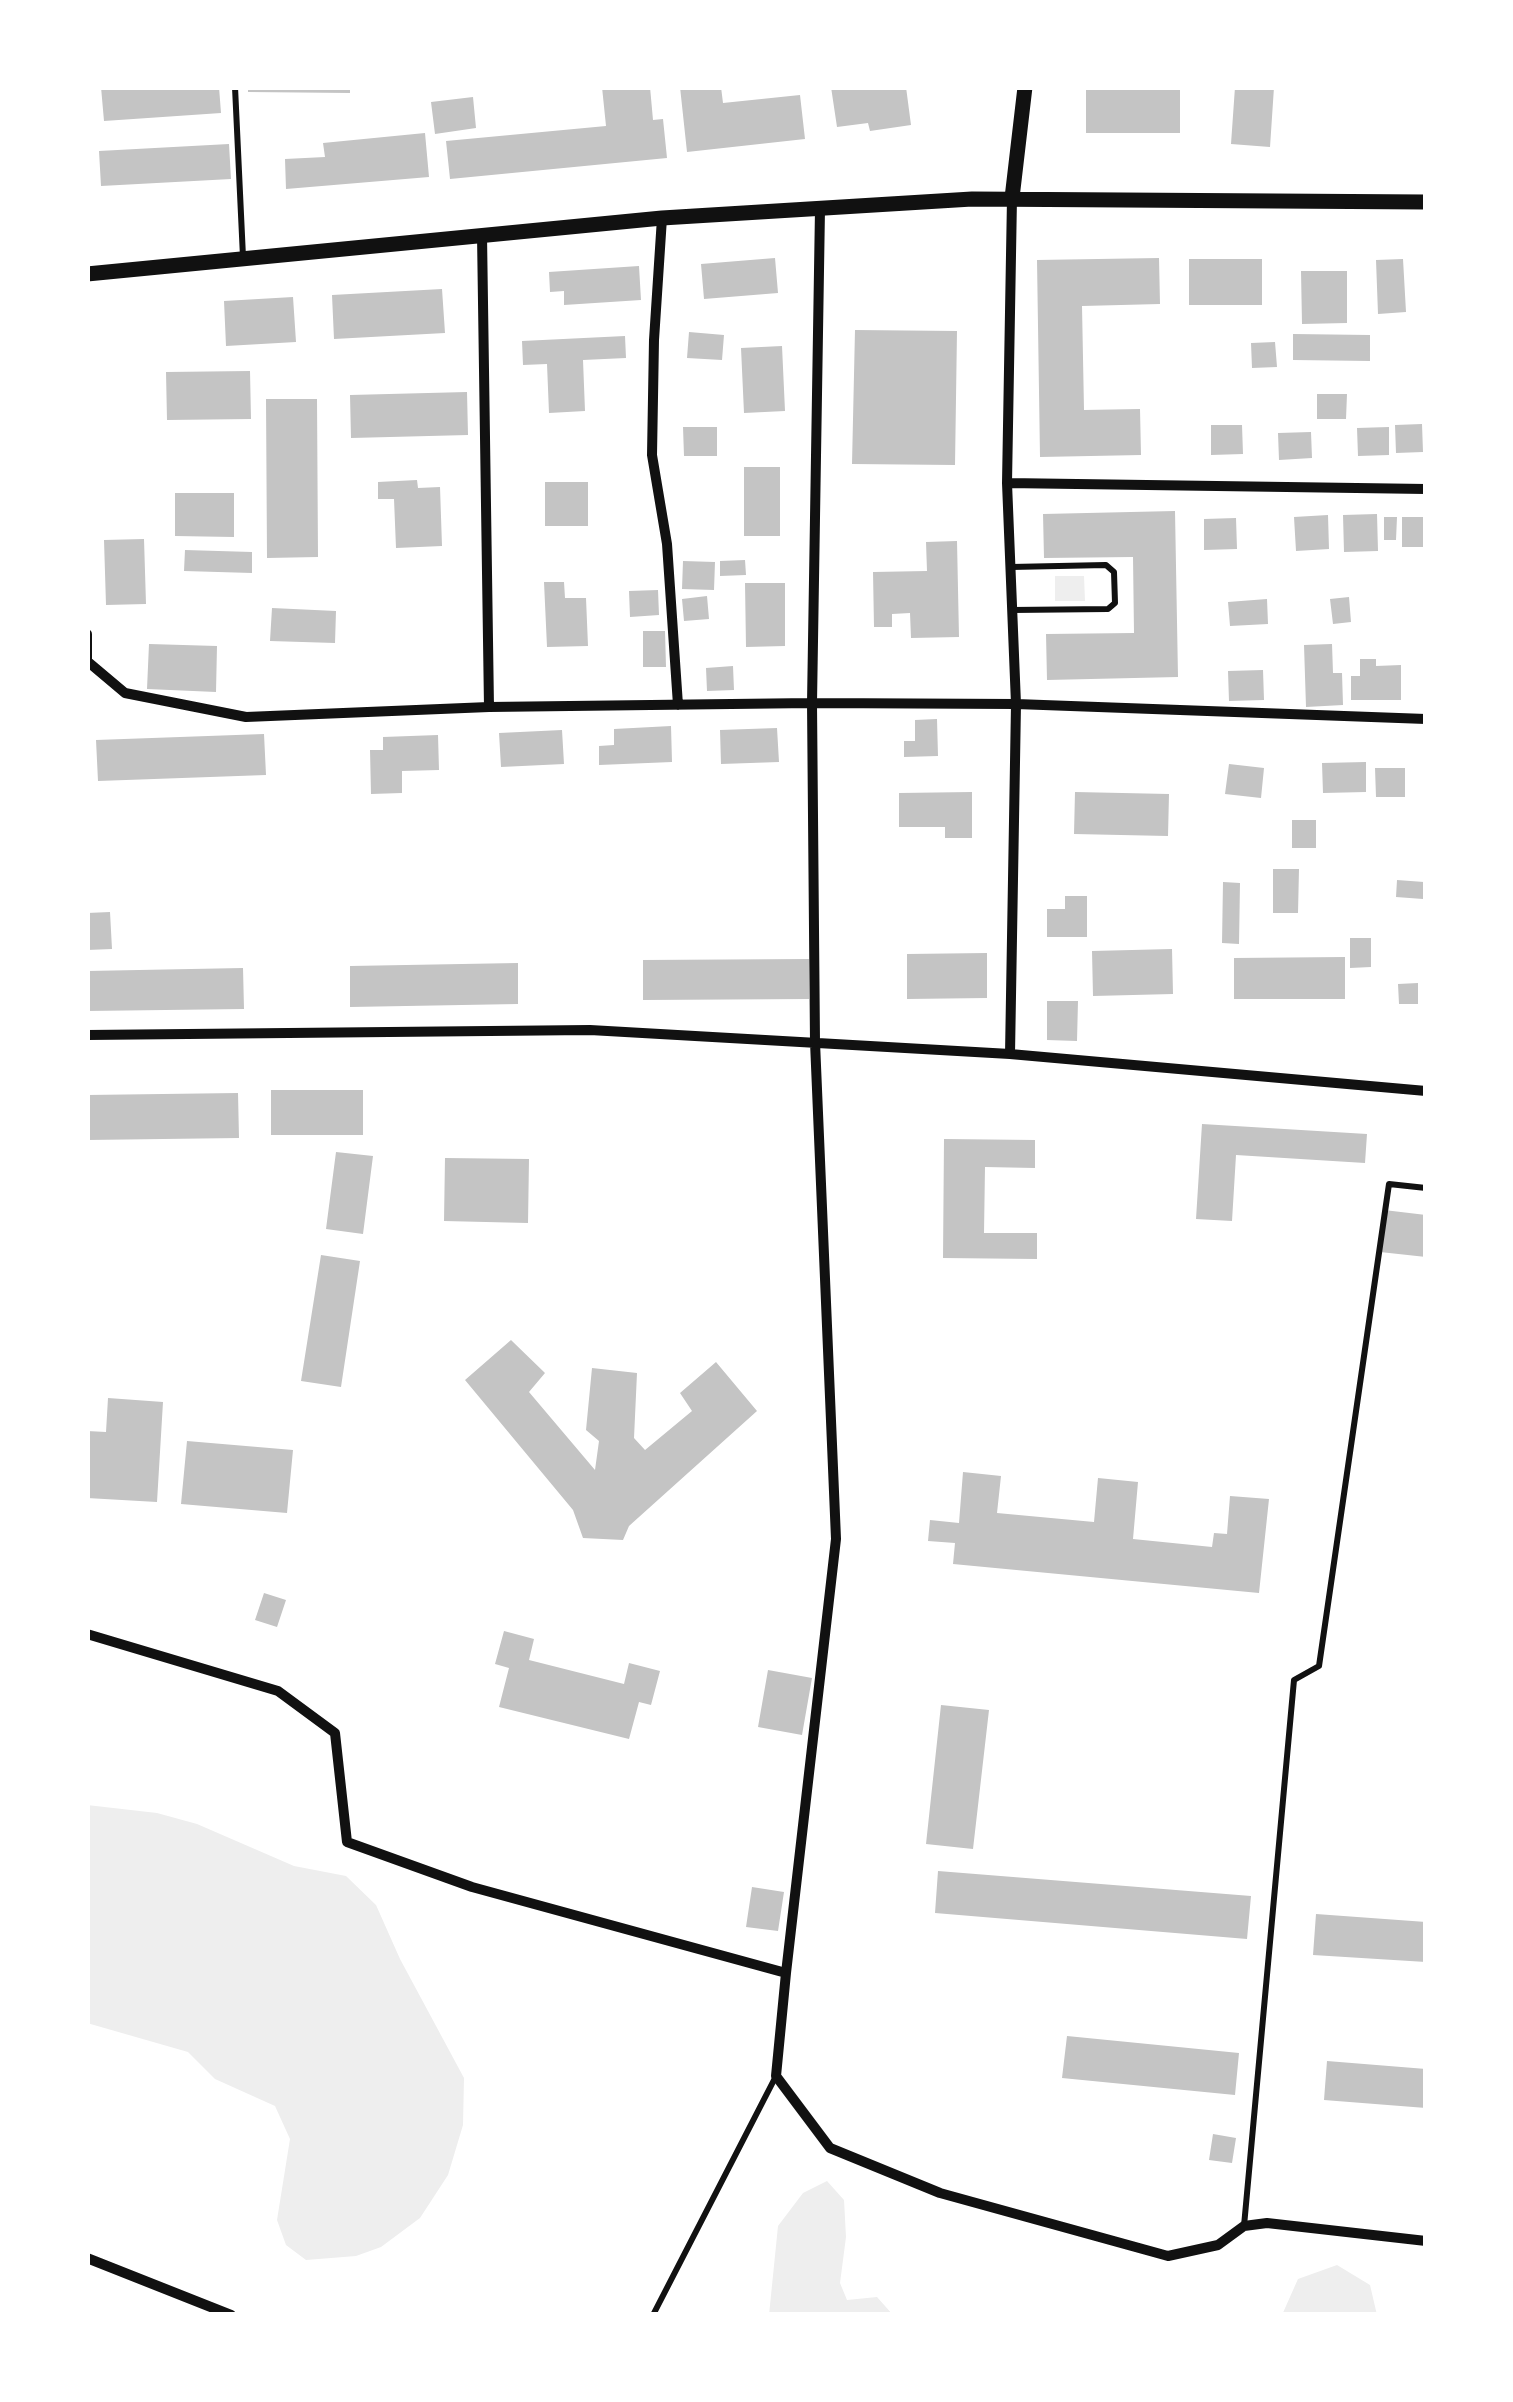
<!DOCTYPE html>
<style>
body{margin:0}
#map{position:relative;width:1513px;height:2402px;overflow:hidden;background:#fff;font-family:"IBM Plex Serif",serif}
canvas{display:block}
.frame{position:absolute;inset:0;border:90px solid #fff;pointer-events:none}
</style>
<div id="map">
<canvas width="1513" height="2402"></canvas>
<div class="frame"></div>
</div>
<script>
const ctx = document.querySelector('canvas').getContext('2d');
ctx.lineJoin = 'round';
function paint(path, color) { ctx.fillStyle = color; ctx.fill(path, 'evenodd'); }
const poly = rows => new Path2D(rows.map(r => 'M' + r).join(''));
function stroke(path, color, width, dash) { ctx.strokeStyle = color; ctx.lineWidth = width; ctx.lineCap = dash ? 'butt' : 'round'; ctx.setLineDash(dash || []); ctx.stroke(path); }
paint(poly([
 [1055,576,1084,576,1085,601,1055,601],
 [87,1805,157,1813,197,1824,294,1866,346,1876,376,1905,400,1959,464,2078,463,2125,448,2175,420,2218,381,2247,356,2256,306,2260,286,2245,277,2220,290,2139,275,2106,215,2079,188,2052,87,2023],
 [827,2181,844,2200,846,2237,840,2283,847,2300,877,2297,893,2315,769,2315,778,2226,803,2193],
 [1337,2265,1370,2285,1377,2315,1282,2315,1298,2279]
]), '#eee');
paint(poly([
 [101,87,219,87,221,113,104,121],
 [248,87,350,87,350,93,248,92],
 [602,87,650,87,653,120,663,119,667,158,450,179,446,141,606,126],
 [680,87,721,87,723,103,800,95,805,139,687,152],
 [831,87,906,87,911,125,870,131,868,123,837,127],
 [1086,87,1180,87,1180,133,1086,133],
 [1235,87,1274,87,1270,147,1231,144],
 [473,97,476,128,435,134,431,102],
 [425,133,429,177,286,189,285,159,325,157,323,143],
 [229,144,231,179,101,186,99,151],
 [775,258,778,293,704,299,701,264],
 [1159,258,1160,304,1082,306,1084,410,1140,409,1141,455,1040,457,1037,260],
 [1189,259,1262,259,1262,305,1189,305],
 [1403,259,1406,312,1378,314,1376,260],
 [639,266,641,300,564,305,564,291,550,292,549,272],
 [1301,271,1347,271,1347,323,1302,324],
 [442,289,445,333,334,339,332,295],
 [293,297,296,342,226,346,224,301],
 [855,330,957,331,955,465,852,464],
 [689,332,724,335,722,360,687,358],
 [1293,334,1370,335,1370,361,1293,360],
 [625,336,626,358,583,360,585,411,549,413,547,364,523,365,522,341],
 [1275,342,1277,367,1252,368,1251,343],
 [782,346,785,411,744,413,741,348],
 [250,371,251,419,167,420,166,372],
 [467,392,468,435,351,438,350,395],
 [1317,394,1347,394,1346,419,1317,419],
 [266,399,317,399,318,557,267,558],
 [1422,424,1423,452,1396,453,1395,425],
 [1211,425,1242,425,1243,454,1211,455],
 [683,427,717,427,717,456,684,456],
 [1389,427,1389,455,1358,456,1357,428],
 [1311,432,1312,458,1279,460,1278,433],
 [744,467,780,467,780,536,744,536],
 [417,480,418,488,440,487,442,546,396,548,394,499,378,499,378,482],
 [545,482,588,482,588,526,545,526],
 [175,493,234,493,234,537,175,536],
 [1175,511,1178,677,1047,680,1046,634,1134,633,1133,557,1044,558,1043,514],
 [1377,514,1378,551,1344,552,1343,515],
 [1328,515,1329,549,1296,551,1294,517],
 [1384,517,1397,517,1396,540,1384,540],
 [1402,517,1426,517,1426,547,1402,547],
 [1236,518,1237,549,1204,550,1204,519],
 [144,539,146,604,106,605,104,540],
 [957,541,959,637,911,638,910,613,892,614,892,627,874,627,873,572,927,571,926,542],
 [185,550,252,552,252,573,184,571],
 [745,560,746,575,720,576,720,561],
 [683,561,715,562,714,590,682,589],
 [544,582,564,582,565,598,586,598,588,646,547,647],
 [745,583,785,583,785,646,746,647],
 [658,590,659,615,630,617,629,591],
 [707,596,709,619,684,621,682,599],
 [1349,597,1351,622,1333,624,1330,599],
 [1267,599,1268,624,1230,626,1228,602],
 [272,608,336,611,335,643,270,641],
 [643,631,665,631,666,667,643,667],
 [149,644,217,646,216,692,147,689],
 [1332,644,1333,673,1342,673,1343,705,1306,707,1304,645],
 [1360,659,1376,659,1376,666,1401,665,1401,700,1351,700,1351,676,1360,676],
 [733,666,734,690,707,691,706,668],
 [1263,670,1264,700,1229,701,1228,671],
 [937,719,938,756,904,757,904,741,915,741,915,720],
 [671,726,672,762,599,765,599,746,614,745,614,729],
 [777,728,779,762,721,764,720,730],
 [562,730,564,764,501,767,499,733],
 [264,734,266,775,98,781,96,740],
 [438,735,439,770,402,771,402,793,371,794,370,750,383,750,383,737],
 [1366,762,1366,792,1323,793,1322,763],
 [1229,764,1264,768,1261,798,1225,794],
 [1375,768,1405,768,1405,797,1376,797],
 [972,792,972,838,945,838,945,827,899,827,899,793],
 [1075,792,1169,794,1168,836,1074,834],
 [1292,820,1316,820,1316,848,1292,848],
 [1273,869,1299,869,1298,913,1273,913],
 [1397,880,1424,882,1423,899,1396,897],
 [1223,882,1240,883,1239,944,1222,943],
 [1065,896,1087,896,1087,937,1047,937,1047,909,1065,909],
 [110,912,112,949,87,950,87,913],
 [1350,938,1371,938,1371,967,1350,968],
 [1172,949,1173,994,1093,996,1092,951],
 [987,953,987,998,907,999,907,954],
 [1345,957,1345,999,1234,999,1234,958],
 [809,959,809,999,643,1000,643,960],
 [518,963,518,1004,350,1007,350,966],
 [243,968,244,1009,87,1011,87,971],
 [1418,983,1418,1004,1399,1004,1398,984],
 [1047,1001,1078,1001,1077,1041,1047,1040],
 [271,1090,363,1090,363,1135,271,1135],
 [238,1093,239,1138,87,1140,87,1095],
 [1202,1124,1367,1134,1365,1163,1236,1155,1232,1221,1196,1219],
 [944,1139,1035,1140,1035,1168,985,1167,984,1233,1037,1233,1037,1259,943,1258],
 [336,1152,373,1156,363,1234,326,1229],
 [445,1158,529,1159,528,1223,444,1221],
 [1384,1210,1426,1215,1426,1257,1380,1252],
 [321,1255,360,1261,341,1387,301,1381],
 [511,1340,545,1373,529,1392,595,1470,599,1441,586,1430,592,1368,637,1373,634,1438,645,1450,692,1411,680,1393,716,1362,757,1411,629,1526,623,1540,583,1538,573,1510,465,1380],
 [108,1398,163,1402,157,1502,87,1498,87,1431,106,1432],
 [187,1441,293,1450,287,1513,181,1504],
 [963,1472,1001,1476,997,1513,1094,1522,1098,1478,1138,1482,1133,1539,1212,1547,1214,1533,1227,1534,1230,1496,1269,1499,1259,1593,953,1564,955,1543,928,1541,930,1520,959,1523],
 [264,1593,286,1600,277,1627,255,1620],
 [504,1631,534,1639,529,1660,624,1684,629,1663,660,1671,651,1705,639,1702,629,1739,499,1707,509,1668,495,1664],
 [768,1670,812,1678,802,1735,758,1727],
 [941,1705,989,1710,973,1849,926,1844],
 [938,1871,1251,1896,1247,1939,935,1913],
 [752,1887,784,1892,778,1931,746,1927],
 [1316,1914,1426,1922,1426,1962,1313,1955],
 [1067,2036,1239,2053,1235,2095,1062,2078],
 [1327,2061,1426,2069,1426,2108,1324,2100],
 [1213,2134,1236,2138,1232,2163,1209,2160]
]), '#c4c4c4');
stroke(poly([
 [235,87,243,257],
 [1011,567,1106,565,1114,572,1115,603,1108,609,1012,610],
 [1244,2226,1294,1680,1319,1666,1389,1184,1426,1188],
 [653,2315,775,2078]
]), '#111', 6);
stroke(poly([
 [662,218,654,340,652,455,667,544,678,705],
 [482,235,489,707],
 [1007,483,1426,489],
 [87,634,87,663],
 [87,661,125,693,246,717,489,707,812,703,1016,704,1426,719],
 [87,1035,590,1030,1010,1054,1426,1091],
 [1010,1054,1016,704,1007,483,1012,198],
 [87,1634,278,1691,335,1733,347,1842,472,1887,786,1973,776,2076,830,2148,940,2193,1168,2256,1218,2245,1244,2226,1267,2223,1426,2241],
 [786,1973,836,1539,815,1042,812,703,820,209],
 [87,2258,231,2315]
]), '#111', 10);
stroke(poly([
 [1012,198,1025,87],
 [87,274,662,218,972,199,1426,202]
]), '#111', 15);
</script>
